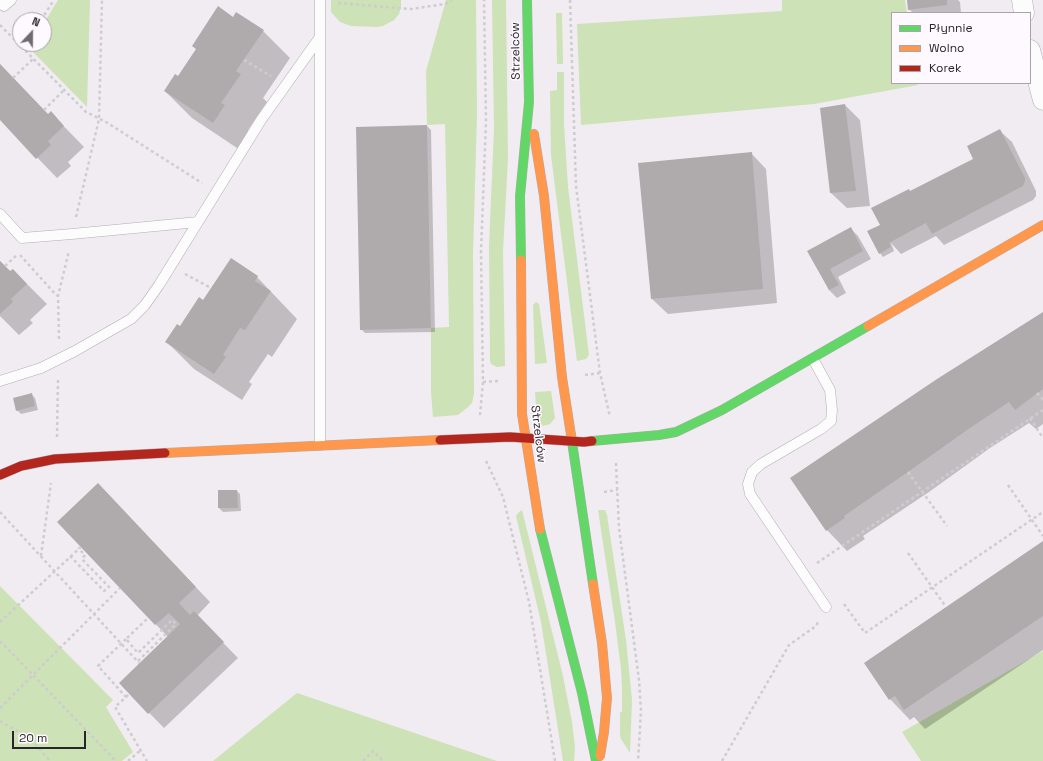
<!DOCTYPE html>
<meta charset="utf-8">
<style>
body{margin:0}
#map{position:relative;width:1043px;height:761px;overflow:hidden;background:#f1ecf1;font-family:"Space Grotesk",sans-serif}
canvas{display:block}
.legend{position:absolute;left:891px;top:12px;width:140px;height:72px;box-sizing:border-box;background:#fef8ff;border:1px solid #a9a4a9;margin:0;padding:5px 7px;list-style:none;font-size:12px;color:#292629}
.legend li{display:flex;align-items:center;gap:8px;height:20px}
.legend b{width:20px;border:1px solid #a9a4a9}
.north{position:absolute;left:12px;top:12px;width:40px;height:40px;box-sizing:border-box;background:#fef8ff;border:1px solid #a9a4a9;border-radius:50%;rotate:22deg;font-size:11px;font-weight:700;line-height:16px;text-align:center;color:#292629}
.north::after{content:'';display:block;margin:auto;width:14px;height:18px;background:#6f6b6f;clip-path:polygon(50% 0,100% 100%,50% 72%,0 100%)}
.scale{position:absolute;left:12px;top:731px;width:74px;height:18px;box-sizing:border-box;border:2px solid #292629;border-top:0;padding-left:5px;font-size:12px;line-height:14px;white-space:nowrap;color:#292629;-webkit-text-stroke:3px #fef8ff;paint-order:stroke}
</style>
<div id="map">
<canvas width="1043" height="761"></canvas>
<ul class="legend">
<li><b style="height:5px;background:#63d668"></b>Płynnie</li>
<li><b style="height:5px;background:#ff974d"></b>Wolno</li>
<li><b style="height:5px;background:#b3261e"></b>Korek</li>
</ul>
<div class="north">N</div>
<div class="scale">20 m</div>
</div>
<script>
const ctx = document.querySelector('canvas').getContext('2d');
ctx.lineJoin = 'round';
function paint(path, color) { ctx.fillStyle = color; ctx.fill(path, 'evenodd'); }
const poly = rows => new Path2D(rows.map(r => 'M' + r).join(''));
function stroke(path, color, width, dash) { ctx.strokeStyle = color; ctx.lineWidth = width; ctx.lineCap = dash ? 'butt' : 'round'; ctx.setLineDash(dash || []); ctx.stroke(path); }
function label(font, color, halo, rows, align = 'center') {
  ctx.font = font + ' "Space Grotesk",sans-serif'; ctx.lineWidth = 3; ctx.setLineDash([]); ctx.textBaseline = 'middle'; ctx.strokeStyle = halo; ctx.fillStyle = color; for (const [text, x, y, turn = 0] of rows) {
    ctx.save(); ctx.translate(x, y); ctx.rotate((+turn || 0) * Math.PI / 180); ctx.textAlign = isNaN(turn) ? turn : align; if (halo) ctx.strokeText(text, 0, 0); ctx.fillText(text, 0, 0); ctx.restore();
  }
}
paint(poly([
 [58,0,90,0,87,107,32,51,32,44,44,44,44,23],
 [331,0,401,0,401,7,399,14,394,20,383,26,376,27,351,26,340,22,331,12],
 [446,0,476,0,477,115,473,254,474,394,472,403,468,407,458,415,433,417,431,392,431,328,449,327,445,124,427,125,426,71],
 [492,0,506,0,508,158,503,252,505,366,497,367,491,364,490,361,489,247,494,128],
 [782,0,905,0,907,13,892,13,892,83,917,83,918,85,814,104,581,125,577,24,782,11],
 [556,13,562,13,563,64,557,64],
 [557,72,564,72,564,124,568,187,589,355,586,359,577,361,551,155,550,91,557,90],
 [536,302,539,304,547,363,535,364,533,305],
 [551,391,555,418,550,424,543,426,537,420,535,392],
 [522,510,563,676,572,722,575,747,574,761,563,761,541,622,516,516,519,512],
 [598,510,605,510,607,515,626,640,632,700,630,753,621,739,620,735,620,712,622,712,622,689,621,669,615,622],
 [0,586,113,700,106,707,133,752,122,761,0,761],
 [1043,651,1043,761,921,761,902,732],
 [297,693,497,761,213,761]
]), '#cde2b6');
paint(poly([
 [908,0,958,0,960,2,961,13,913,13,909,9],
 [234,18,263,31,290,58,263,98,267,102,248,130,251,133,240,150,192,118,165,91],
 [0,64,48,115,51,113,84,147,68,162,71,166,57,178,0,119],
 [845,105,860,120,870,206,847,208,831,193],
 [427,126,431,130,435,332,365,333,361,329,357,128],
 [1000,131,1012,142,1036,191,1036,196,1033,200,944,245,936,236,901,254,891,243,894,251,883,257,880,253,881,225,911,192,975,160],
 [751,153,766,169,777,303,668,314,652,299],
 [850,228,858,236,871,259,838,277,846,293,837,298,829,290,809,251],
 [0,261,11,272,13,270,47,304,30,320,33,323,19,335,0,316],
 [257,277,297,319,272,357,268,354,249,382,252,384,242,400,194,369,167,342,204,301],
 [1043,313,1043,424,1036,429,1029,423,990,448,929,492,863,536,865,539,847,551,827,530,792,479],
 [31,394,35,398,38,410,21,414,17,410],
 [219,491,237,491,240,494,241,511,223,512,219,508],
 [113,500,210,602,197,616,238,658,164,728,120,683,168,637,58,522],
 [1043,543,1043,650,925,729,914,717,910,720,890,699,865,663]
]), '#0003');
paint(poly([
 [907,0,947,0,947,5,908,10],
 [218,6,233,17,236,12,264,30,236,71,241,74,221,103,225,105,213,123,164,91,175,74,178,76,196,49,192,46],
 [0,64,48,114,51,111,64,126,48,141,51,145,36,159,0,120],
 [845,104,856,191,830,193,820,108],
 [427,125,431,328,360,330,356,127],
 [1000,129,1025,178,1025,181,1023,186,932,234,926,223,889,243,891,247,879,254,867,231,880,225,871,208,909,189,910,191,973,159,967,146],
 [752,152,763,289,651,299,638,163],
 [851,227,863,251,830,269,839,285,829,290,807,251],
 [231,258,258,276,255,281,271,291,245,330,240,328,223,355,226,357,214,374,165,342,177,324,180,326,199,297,203,300],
 [0,261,10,271,13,269,27,284,11,299,13,302,0,314],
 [1043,312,1043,389,1015,410,1009,402,970,428,908,472,844,516,845,518,826,531,790,478,937,379],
 [32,393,35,406,16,411,13,398],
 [98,483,196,587,179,603,190,615,194,611,224,642,148,714,119,683,180,624,169,613,155,625,57,522],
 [218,490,237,490,238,508,218,508],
 [1043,541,1043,616,904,710,895,696,889,700,864,663]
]), '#afabad');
const lane = poly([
 [320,0,320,445],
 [0,3,4,6,11,0],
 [0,214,22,238,72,234,198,222],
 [813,359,830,390,832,410,831,421,821,429,761,464,752,472,748,484,750,494,826,607],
 [0,381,41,368,75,351,131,319,145,305,159,285,261,120,320,37]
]);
const street = poly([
 [1022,0,1024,13],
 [1030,50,1043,100]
]);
const fast = poly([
 [521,260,520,196,529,102,527,0],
 [571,435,593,584],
 [592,441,659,435,676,432,722,410,868,326],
 [540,529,582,693,596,761]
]);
const slow = poly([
 [534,134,544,196,562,377,571,435],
 [521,260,522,414,540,529],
 [868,326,1043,225],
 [165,453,440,440],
 [593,584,602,643,607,698,604,732,600,756]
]);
const jam = poly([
 [440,440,510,437,584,442,592,441],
 [0,475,21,466,55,459,165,453]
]);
stroke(lane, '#b0adb0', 11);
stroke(street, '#b0adb0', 21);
stroke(fast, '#b0adb0', 10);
stroke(slow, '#b0adb0', 10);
stroke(jam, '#b0adb0', 10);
stroke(poly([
 [570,0,576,186,600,373,610,417],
 [338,3,411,9,445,4,452,0],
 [41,20,54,0],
 [0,25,86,112,106,122,202,183],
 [23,49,27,44],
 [244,60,271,76],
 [13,78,33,59],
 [44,110,64,90],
 [76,217,99,119,102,0],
 [20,255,57,296],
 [5,266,18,254],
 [185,274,211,288],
 [59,339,58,296,69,251],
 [585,375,600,373],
 [483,382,498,381],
 [1037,393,1043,400],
 [480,415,483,382,481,252,486,121,484,0],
 [1030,418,1043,438],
 [57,437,58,380],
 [486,461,503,497,529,602,555,761],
 [616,463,619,528,639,680,641,711,638,761],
 [908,472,947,526],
 [1008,485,1043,536],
 [604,492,617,490],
 [0,512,139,663],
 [908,553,946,607],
 [41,556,51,483],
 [70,556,104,591,109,587,82,559,85,555,78,548],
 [817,563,1043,410],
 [844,604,865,633,1043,512],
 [0,622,81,547],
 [126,639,98,666,126,697,115,707,147,761],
 [0,641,116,761],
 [138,661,176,624,172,620,138,653,126,639,148,618],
 [126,697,129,694],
 [0,708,120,588],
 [0,721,24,735,36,745,50,761],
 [128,761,141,750],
 [363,761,373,751,383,761],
 [722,761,789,645,816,626,818,622]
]), '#ceccce', 2.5, [3, 3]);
stroke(lane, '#fdfcfd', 10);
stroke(street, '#fdfcfd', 20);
stroke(fast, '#63d668', 9);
stroke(slow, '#ff974d', 9);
stroke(jam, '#b3261e', 9);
label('12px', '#292629', '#fef8ff', [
 ["Strzelców",516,51,-91],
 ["Strzelców",538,434,83]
]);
</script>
